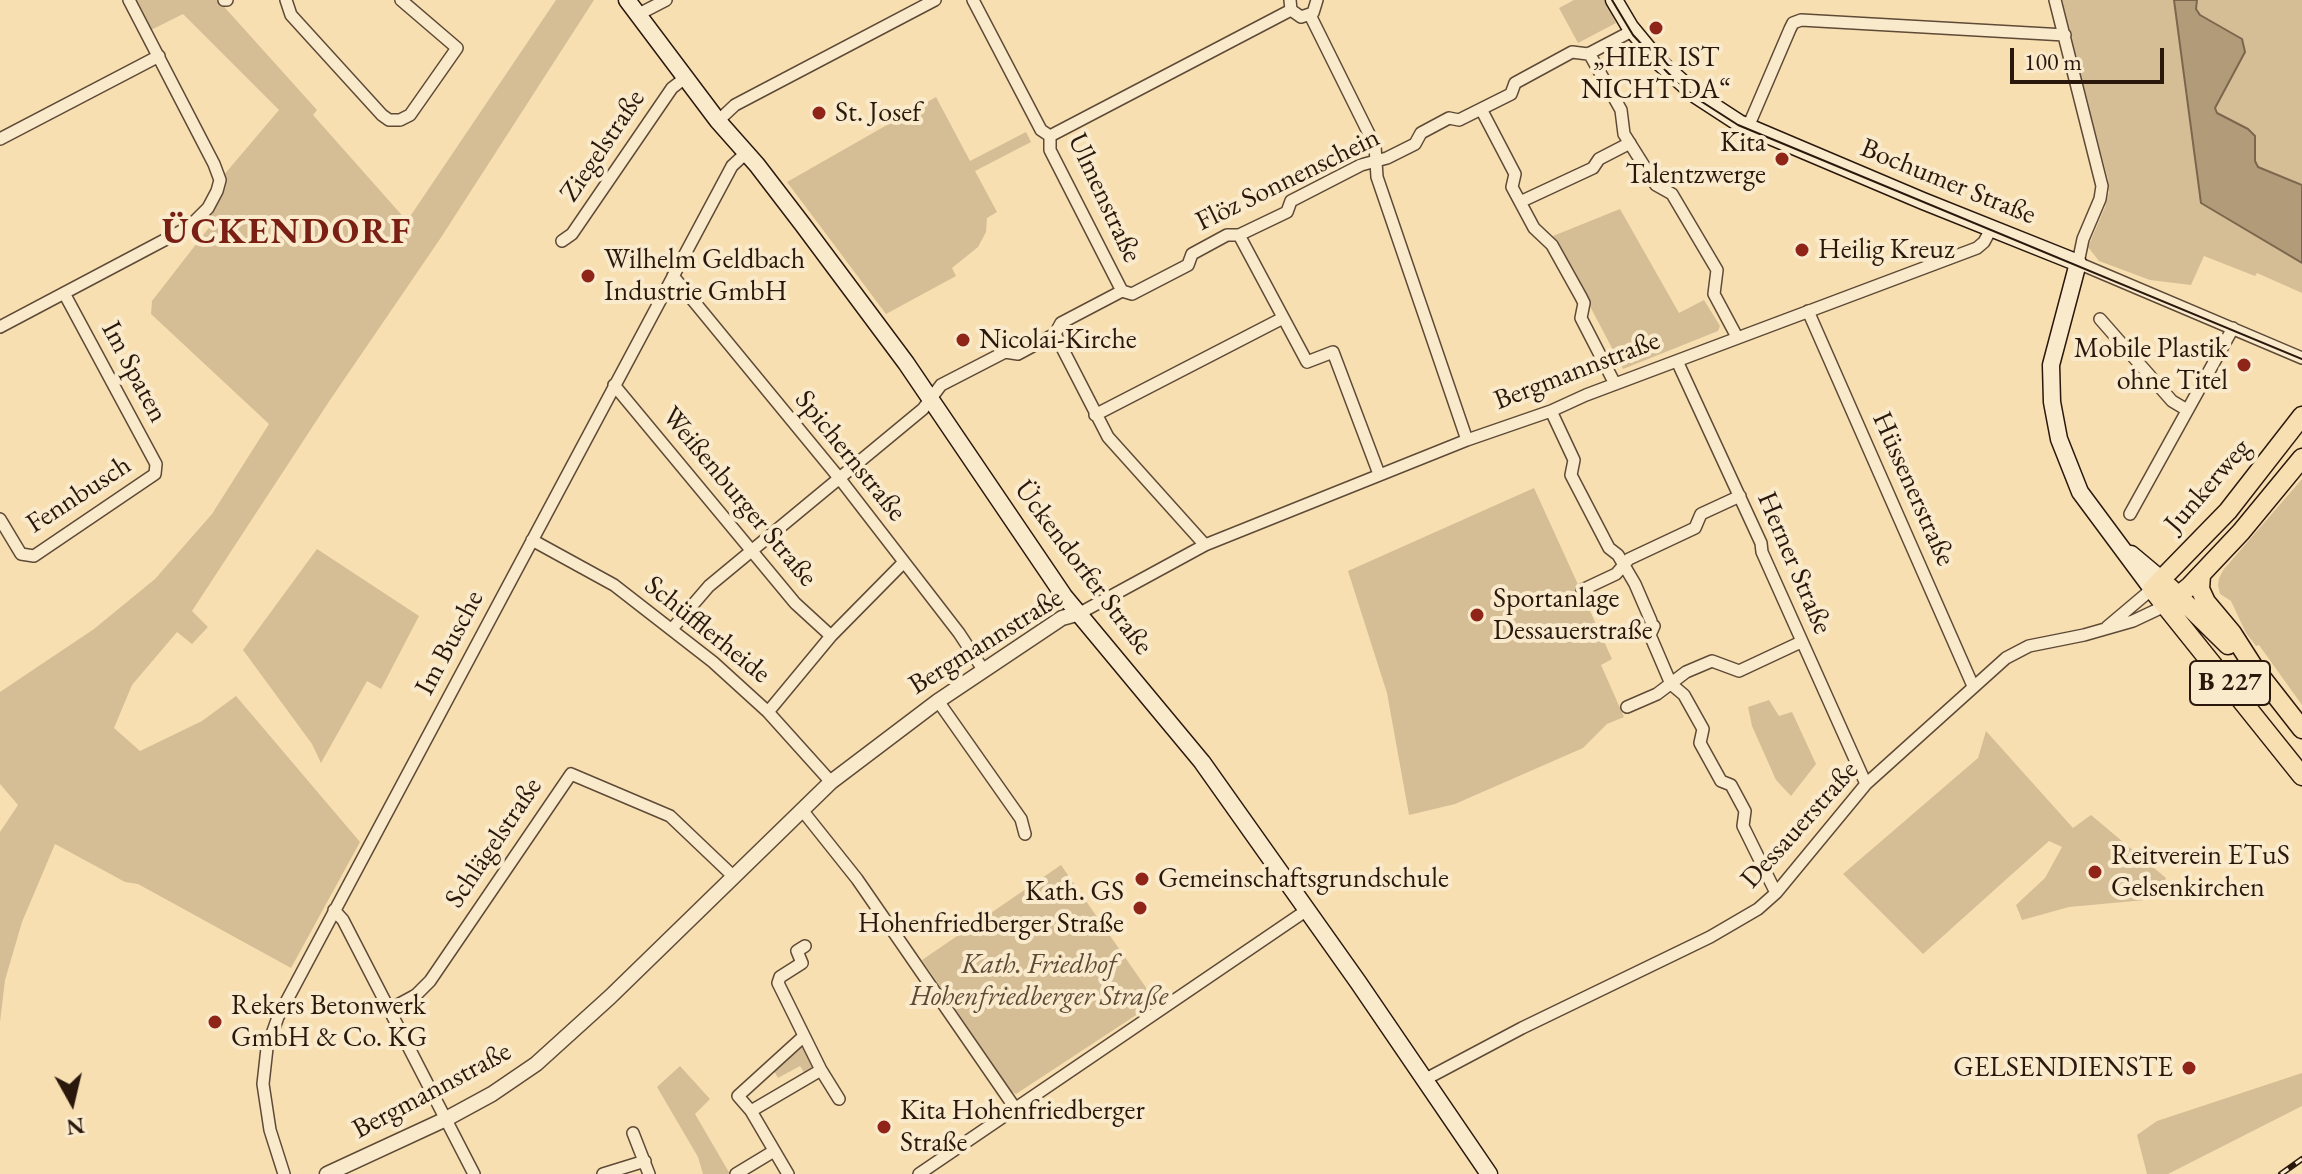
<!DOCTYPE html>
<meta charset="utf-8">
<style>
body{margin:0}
#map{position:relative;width:2302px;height:1174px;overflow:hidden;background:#f8dfb1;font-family:"EB Garamond",serif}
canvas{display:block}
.north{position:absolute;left:32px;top:1062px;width:80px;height:80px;-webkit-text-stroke:6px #faeacc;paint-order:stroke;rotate:172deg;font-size:22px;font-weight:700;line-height:32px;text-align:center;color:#2a180d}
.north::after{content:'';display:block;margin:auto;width:28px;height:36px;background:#2a180d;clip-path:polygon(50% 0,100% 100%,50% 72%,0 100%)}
.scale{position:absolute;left:2010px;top:48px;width:154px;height:36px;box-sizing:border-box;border:4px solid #2a180d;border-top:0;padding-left:10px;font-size:24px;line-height:28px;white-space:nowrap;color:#2a180d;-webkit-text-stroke:6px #faeacc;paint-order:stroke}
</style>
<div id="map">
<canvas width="2302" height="1174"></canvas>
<div class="north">N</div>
<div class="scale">100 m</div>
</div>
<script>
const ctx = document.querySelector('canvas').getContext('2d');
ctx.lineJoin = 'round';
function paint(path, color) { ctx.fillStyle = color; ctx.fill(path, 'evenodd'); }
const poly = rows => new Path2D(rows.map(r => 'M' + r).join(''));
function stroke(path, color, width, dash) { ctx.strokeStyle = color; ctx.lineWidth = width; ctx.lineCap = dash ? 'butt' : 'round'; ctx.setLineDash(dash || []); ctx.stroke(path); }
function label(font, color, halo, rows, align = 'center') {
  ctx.font = font + ' "EB Garamond",serif'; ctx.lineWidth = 8; ctx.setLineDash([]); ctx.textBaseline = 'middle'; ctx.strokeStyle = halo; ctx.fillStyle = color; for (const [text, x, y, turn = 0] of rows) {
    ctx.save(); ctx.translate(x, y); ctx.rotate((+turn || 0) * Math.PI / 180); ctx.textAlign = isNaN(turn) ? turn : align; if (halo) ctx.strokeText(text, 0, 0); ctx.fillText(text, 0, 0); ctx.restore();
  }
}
paint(poly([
 [132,0,218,0,317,110,313,115,407,221,556,0,594,0,440,239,330,400,192,611,208,627,192,644,177,632,132,685,114,728,140,751,202,721,236,696,360,842,291,968,138,884,125,882,55,844,22,922,5,980,0,1022,0,832,18,805,0,784,0,692,94,629,155,579,212,514,269,424,151,314,152,301,211,225,202,217,223,176,279,110,183,14,149,31],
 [1574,0,1604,0,1616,23,1578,43,1559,8],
 [2059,0,2302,0,2302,293,2257,273,2255,276,2204,256,2191,285,2150,280,2099,261,2088,247,2105,207,2109,192,2108,179],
 [936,97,970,161,1026,132,1031,142,975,171,997,212,987,218,986,232,978,247,952,268,956,276,886,314,787,182],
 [1620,209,1679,313,1704,300,1720,326,1718,331,1623,369,1553,236],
 [2302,479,2302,705,2259,645,2256,646,2246,633,2231,601,2220,594,2218,585,2219,578,2224,569],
 [1534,488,1612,659,1601,665,1624,717,1607,724,1583,748,1455,804,1409,815,1387,693,1348,571],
 [317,549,419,616,381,689,367,681,321,763,312,744,243,650],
 [1769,700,1779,716,1792,712,1816,764,1791,796,1776,780,1752,726,1748,707],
 [1986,731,2073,828,2091,815,2166,878,2156,899,2069,907,2022,920,2016,905,2045,878,2062,847,2049,841,1923,954,1843,874,1978,758],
 [1061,865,1156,1002,1016,1094,1011,1091,922,960],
 [800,1047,806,1050,813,1062,811,1070,805,1074,800,1066,778,1078,773,1069],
 [680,1066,710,1099,695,1114,730,1174,703,1174,698,1157,657,1087],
 [2302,1073,2302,1106,2168,1174,2147,1174,2137,1135,2157,1121]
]), '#d5bd95');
const water = poly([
 [2174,0,2197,0,2196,9,2200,15,2242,39,2245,52,2215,108,2217,113,2248,129,2255,136,2255,161,2258,167,2302,185,2302,263,2201,203,2174,0]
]);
paint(water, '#b29b79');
stroke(water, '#7c674e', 2);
const minor = poly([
 [224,0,227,0],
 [286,0,291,15,382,115,389,120,400,120,410,115,457,48,401,0],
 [973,0,1041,130,1050,136,1050,150,1122,291],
 [1290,0,1291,10,1301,17,1313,13,1317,0],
 [2055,0,2102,186,2100,199,2083,239,2078,263,2302,358],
 [637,15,666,0],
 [1310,15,1375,146,1377,177,1467,440],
 [1589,53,1621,110,1624,134,1656,185,1672,194,1717,270,1714,294,1737,337],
 [1481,109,1515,174,1512,187,1534,228,1552,245,1581,297,1584,303,1581,318,1615,384],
 [718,121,735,105,935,0],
 [1748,127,1790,29,1793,23,1801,20,2065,35],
 [1050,136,1291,10],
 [0,139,159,56],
 [1520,202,1593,168,1599,159,1630,143],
 [1239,235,1307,362,1333,352,1379,474],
 [562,241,572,234,672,88,685,78],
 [673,276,840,479,959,633,984,671],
 [1808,311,1973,686],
 [2100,319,2172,401,2187,410],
 [0,327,189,227,208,208,217,191,220,180,214,164,129,0],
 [1055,334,1108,437,1205,545],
 [1677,361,1761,543,1762,552,1866,784],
 [614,385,795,603,831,636],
 [1551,411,1574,460,1571,475,1609,548,1618,555,1635,584,1651,621],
 [1095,415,1283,318],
 [2130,514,2233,328],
 [0,519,21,554,34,556,155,474,156,464,64,293],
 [532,540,614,585,713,662,768,712,831,782],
 [1582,590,1616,574,1629,559,1695,528,1701,514,1740,496],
 [1080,613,1205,545,1467,440,1551,411,1586,395,1977,248,1984,242,1992,227],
 [1654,626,1650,635,1671,684,1684,695,1703,729,1700,743,1721,781,1731,785,1745,811,1743,826,1776,893],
 [2107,627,2152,589],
 [672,629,709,586,923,409,941,385,1005,352,1018,354,1055,334,1061,323,1122,291,1132,294,1188,265,1192,254,1227,235,1239,235,1287,212,1291,201,1361,165,1387,158,1415,144,1421,133,1449,118,1459,120,1511,94,1515,83,1572,52,1588,54,1632,31],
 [938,701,1021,819,1025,834],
 [1627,707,1657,694,1686,672,1712,661,1739,671,1801,642],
 [768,712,831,636,904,562],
 [802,810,857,879,1015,1108],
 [334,910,343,920,474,1174],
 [390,1009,416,995,430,981,571,774,670,816,733,876],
 [821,1070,839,1099],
 [1424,1080,1522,1028,1710,937,1758,909,1776,893,1866,784,2006,658,2029,646,2084,635,2133,621,2167,605],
 [751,1111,821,1070,778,983,780,977,802,963,797,951,805,946],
 [633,1133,649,1174],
 [284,1174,270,1130,263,1084,267,1048,278,1017,732,166,746,153],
 [603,1174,645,1161],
 [736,1174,774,1151],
 [788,1174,751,1111,738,1096,804,1036],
 [919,1174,1307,910]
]);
const tertiary = poly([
 [327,1174,446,1119,492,1094,536,1064,610,997,831,782,938,701,1062,618,1080,613]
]);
const secondary = poly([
 [627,0,718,121,757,165,803,225,906,363,1064,596,1202,762,1358,982,1489,1174],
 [1614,0,1630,27,1658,61,1696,95,1739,123,1923,201,2078,263,2051,365,2052,402,2059,439,2080,492,2152,589],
 [2131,554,2162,580]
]);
const primary = poly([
 [2302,416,2228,511,2152,589,2302,776],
 [2201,575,2200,589,2206,602,2232,633,2255,669,2302,729],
 [2169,587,2228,645],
 [2167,605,2190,586,2241,532,2302,458]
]);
stroke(minor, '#5e4a36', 14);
stroke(tertiary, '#5e4a36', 17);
stroke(secondary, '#2a180d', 19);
stroke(primary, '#2a180d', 21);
stroke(minor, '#faeacc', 11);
stroke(tertiary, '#faeacc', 14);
stroke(secondary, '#faeacc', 16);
stroke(primary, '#f8dfb1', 18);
stroke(poly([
 [1612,0,1633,35,1668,73,1696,98,1738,125,2302,359]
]), '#2a180d', 2);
const rail = poly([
 [2281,1174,2302,1159]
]);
stroke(rail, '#2a180d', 6);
stroke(rail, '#faeacc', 3, [9]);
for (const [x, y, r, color] of [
 [1656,28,8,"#8f2418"],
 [819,113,8,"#8f2418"],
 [1782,159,8,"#8f2418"],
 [1802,250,8,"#8f2418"],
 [588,276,8,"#8f2418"],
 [963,340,8,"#8f2418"],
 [2244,365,8,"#8f2418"],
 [1477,615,8,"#8f2418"],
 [2095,872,8,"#8f2418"],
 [1142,879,8,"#8f2418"],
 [1140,908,8,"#8f2418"],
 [215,1022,8,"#8f2418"],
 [2189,1068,8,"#8f2418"],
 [884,1127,8,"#8f2418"]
]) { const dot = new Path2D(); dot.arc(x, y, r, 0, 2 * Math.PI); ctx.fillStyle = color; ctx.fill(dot); stroke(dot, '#faeacc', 3); }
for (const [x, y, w] of [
 [2230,683,80]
]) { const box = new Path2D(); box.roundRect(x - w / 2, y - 22, w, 44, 6); ctx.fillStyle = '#faeacc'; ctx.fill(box); stroke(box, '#2a180d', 2); }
label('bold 26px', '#2a180d', null, [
 ["B 227",2230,683]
]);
label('28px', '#2a180d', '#faeacc', [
 ["„HIER IST",1656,58,"center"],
 ["NICHT DA“",1656,90,"center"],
 ["St. Josef",835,113],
 ["Kita",1766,143,"right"],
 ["Talentzwerge",1766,175,"right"],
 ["Heilig Kreuz",1818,250],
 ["Wilhelm Geldbach",604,260],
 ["Industrie GmbH",604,292],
 ["Nicolai-Kirche",979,340],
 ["Mobile Plastik",2228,349,"right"],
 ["ohne Titel",2228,381,"right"],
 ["Sportanlage",1493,599],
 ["Dessauerstraße",1493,631],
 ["Reitverein ETuS",2111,856],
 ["Gelsenkirchen",2111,888],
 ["Gemeinschaftsgrundschule",1158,879],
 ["Kath. GS",1124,892,"right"],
 ["Hohenfriedberger Straße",1124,924,"right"],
 ["Rekers Betonwerk",231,1006],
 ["GmbH & Co. KG",231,1038],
 ["GELSENDIENSTE",2173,1068,"right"],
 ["Kita Hohenfriedberger",900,1111],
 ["Straße",900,1143]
], 'left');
label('28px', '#2a180d', '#faeacc', [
 ["Ziegelstraße",603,146,-56],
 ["Flöz Sonnenschein",1288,180,-26],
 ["Bochumer Straße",1948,182,22],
 ["Ulmenstraße",1104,198,65],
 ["Bergmannstraße",1577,371,-21],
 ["Im Spaten",134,372,62],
 ["Spichernstraße",850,456,51],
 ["Junkerweg",2208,486,-49],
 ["Hüssenerstraße",1913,489,66],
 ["Fennbusch",79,495,-33],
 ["Weißenburger Straße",739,497,50],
 ["Herner Straße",1794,563,67],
 ["Ückendorfer Straße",1083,568,53],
 ["Schüfflerheide",707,630,39],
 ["Bergmannstraße",986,642,-32],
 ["Im Busche",450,643,-62],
 ["Dessauerstraße",1800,825,-48],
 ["Schlägelstraße",494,843,-56],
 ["Bergmannstraße",432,1091,-28]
]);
label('italic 28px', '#5d4a36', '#faeacc', [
 ["Kath. Friedhof",1039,965],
 ["Hohenfriedberger Straße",1039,997]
]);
ctx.letterSpacing = '2px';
label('bold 36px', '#7a1f14', '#faeacc', [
 ["ÜCKENDORF",287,233]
]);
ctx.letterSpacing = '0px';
</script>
